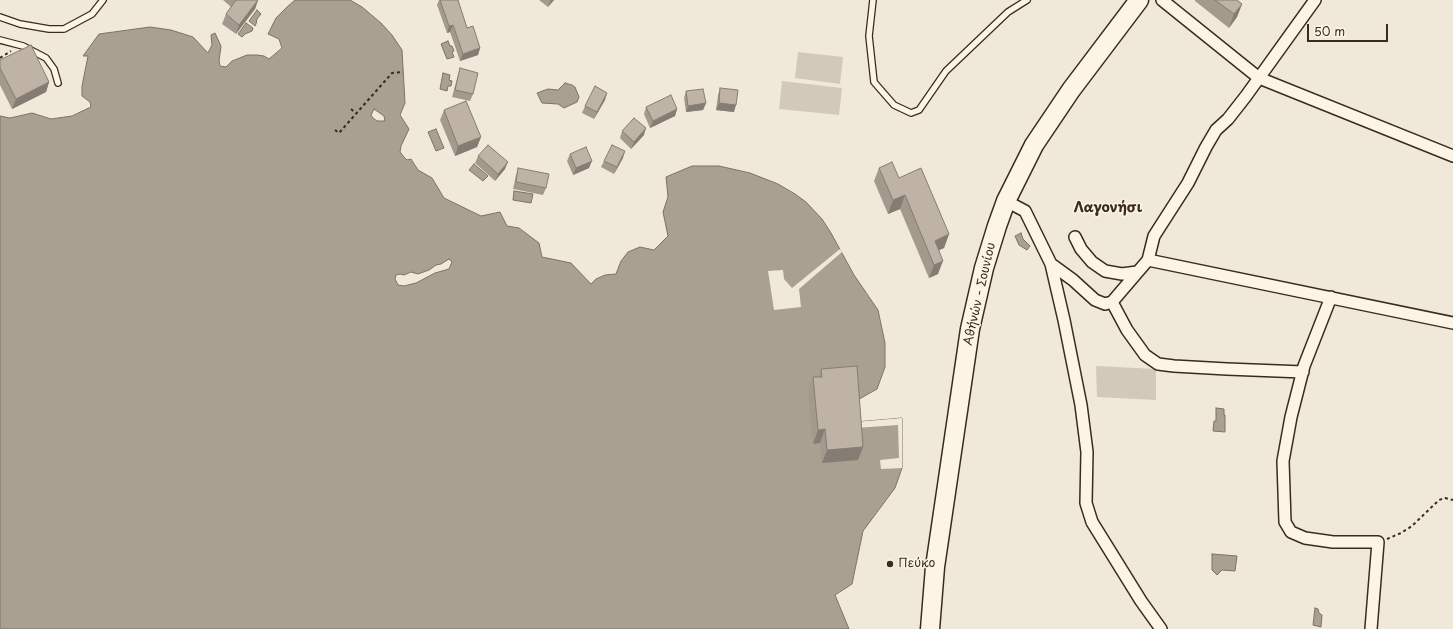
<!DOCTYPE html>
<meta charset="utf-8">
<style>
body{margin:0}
#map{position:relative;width:1453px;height:629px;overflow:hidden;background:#f0e9d9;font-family:"Playpen Sans",sans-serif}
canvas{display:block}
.scale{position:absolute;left:1307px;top:24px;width:81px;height:18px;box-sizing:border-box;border:2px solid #3b2a1e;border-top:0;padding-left:5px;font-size:12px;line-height:14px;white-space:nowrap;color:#3b2a1e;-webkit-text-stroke:3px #fcf5e5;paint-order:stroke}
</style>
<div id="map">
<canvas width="1453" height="629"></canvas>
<div class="scale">50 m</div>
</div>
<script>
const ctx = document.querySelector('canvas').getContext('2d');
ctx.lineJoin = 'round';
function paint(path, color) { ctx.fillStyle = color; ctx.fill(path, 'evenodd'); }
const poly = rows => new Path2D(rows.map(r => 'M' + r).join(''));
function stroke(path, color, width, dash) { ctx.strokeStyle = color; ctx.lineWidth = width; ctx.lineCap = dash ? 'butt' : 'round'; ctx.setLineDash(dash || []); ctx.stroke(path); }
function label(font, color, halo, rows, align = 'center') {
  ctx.font = font + ' "Playpen Sans",sans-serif'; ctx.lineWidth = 3; ctx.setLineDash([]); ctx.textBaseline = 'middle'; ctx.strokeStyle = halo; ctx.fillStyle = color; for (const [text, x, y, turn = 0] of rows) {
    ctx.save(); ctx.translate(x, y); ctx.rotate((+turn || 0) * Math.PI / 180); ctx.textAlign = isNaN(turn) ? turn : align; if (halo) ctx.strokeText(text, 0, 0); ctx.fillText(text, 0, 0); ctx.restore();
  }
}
paint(poly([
 [798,52,843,57,840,84,795,78],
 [782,81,842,88,839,115,779,109],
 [1096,366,1156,369,1156,400,1097,397]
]), '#d2c9ba');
const water = poly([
 [295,0,350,0,362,7,381,23,392,35,402,50,405,103,400,115,409,129,401,146,400,152,404,157,407,160,411,159,418,170,432,178,444,198,481,216,500,212,507,226,519,228,539,243,542,257,571,263,591,284,596,279,605,275,616,274,621,261,628,252,640,247,654,250,668,236,663,212,668,197,666,177,692,166,719,166,750,173,778,184,795,194,806,202,822,219,831,233,854,275,878,310,885,343,885,367,877,389,854,402,856,422,902,418,902,468,895,488,863,531,852,584,835,595,849,629,0,629,0,116,10,118,32,113,51,119,72,116,91,107,90,102,82,96,82,86,88,56,83,56,99,34,150,27,171,30,193,37,208,53,212,45,211,35,215,33,221,46,219,61,220,66,226,67,232,61,247,55,257,55,264,56,269,59,282,48,279,39,268,34,276,18,287,7,295,0],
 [374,109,384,116,385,121,377,121,373,118,371,115,374,109],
 [449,259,452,262,449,269,435,273,416,283,404,286,398,285,395,279,396,275,400,274,404,275,411,272,418,274,429,270,436,265,441,264,449,259],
 [257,10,261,14,257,19,256,24,255,26,249,21,257,10],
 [246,23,253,28,252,31,245,34,242,37,238,34,246,23],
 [448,41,450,46,452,46,454,51,452,52,454,57,447,59,441,44,448,41],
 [443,73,450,75,449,80,452,81,451,86,448,86,447,91,440,89,443,73],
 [565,83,572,85,575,87,579,97,577,102,564,108,558,104,542,103,537,93,548,89,558,90,565,83],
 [436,129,444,148,436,151,428,132,436,129],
 [474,164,488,176,483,181,469,170,474,164],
 [514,191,533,194,531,203,513,200,514,191],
 [1021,233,1023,239,1030,246,1027,250,1019,245,1015,236,1021,233],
 [1216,408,1224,409,1224,415,1225,415,1225,432,1213,431,1214,421,1216,421,1216,408],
 [1212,554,1237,556,1235,571,1222,570,1217,575,1212,570,1212,554],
 [1315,608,1318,609,1319,613,1322,615,1321,627,1313,625,1315,608]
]);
paint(water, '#aaa091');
stroke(water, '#7e7163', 1);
paint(poly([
 [840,249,842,252,799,289,801,307,774,310,768,271,783,270,784,279,792,288],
 [902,418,902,468,881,469,880,460,899,458,898,425,856,428,855,422]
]), '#f0e9d9');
const lane = poly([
 [873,0,869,36,874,82,894,105,911,113,919,110,946,71,1008,12,1027,0],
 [0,17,20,24,49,29,64,29,92,14,103,0],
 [0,40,23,46,46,58,54,69,58,83]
]);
const street = poly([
 [1162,0,1259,78,1453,156],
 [1315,0,1246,96,1228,119,1216,130,1206,147,1188,183,1154,236,1148,260,1453,323],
 [1006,201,1025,211,1051,264,1073,280,1095,300,1105,304,1112,302,1148,260],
 [1075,237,1081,249,1092,262,1105,271,1122,274,1137,272],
 [1051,264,1064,320,1081,405,1087,452,1086,503,1092,522,1141,601,1161,629],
 [1331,297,1304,366,1291,417,1283,461,1285,522,1291,532,1305,538,1333,542,1378,542,1371,629],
 [1112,302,1127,330,1145,355,1158,364,1174,366,1227,369,1303,372]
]);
const primary = poly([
 [930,629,935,567,970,329,984,268,997,226,1006,201,1034,145,1071,90,1139,0]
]);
stroke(lane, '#3b2a1e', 8);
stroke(street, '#3b2a1e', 14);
stroke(primary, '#3b2a1e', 21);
stroke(poly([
 [0,58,11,51],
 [351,109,357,114],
 [335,130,339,133,392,73,403,72],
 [1387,539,1401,533,1412,526,1439,500,1445,498,1453,500]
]), '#3b2a1e', 2, [3, 3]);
stroke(lane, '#fcf5e5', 5.5);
stroke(street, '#fcf5e5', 11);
stroke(primary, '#fcf5e5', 18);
paint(poly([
 [223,0,258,0,255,9,236,34,222,24,226,14,231,7],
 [439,0,458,0,467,28,480,48,478,55,460,61,450,32,447,33,437,5],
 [539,0,554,0,548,7],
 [1195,0,1237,0,1242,4,1237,17,1229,28,1195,1],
 [0,60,49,82,46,92,12,109,0,85],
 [460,68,473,94,470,101,452,97,458,75],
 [720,88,734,112,716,110,718,95],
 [686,91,706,103,703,110,686,112,684,98],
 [607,93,605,100,594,119,582,113,585,106],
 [646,107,677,109,675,116,650,128,644,114],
 [444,110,481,137,477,147,455,156,440,120],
 [622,131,644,135,631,149,620,138],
 [570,154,589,168,573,175,567,161],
 [478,156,505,169,495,181,475,163],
 [623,158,614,174,601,167,604,161],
 [518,168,546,188,543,195,513,189,516,175],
 [879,168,899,178,949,234,944,248,939,250,938,274,929,278,900,209,888,214,874,181],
 [821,369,863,447,858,460,822,463,820,443,813,444,808,391,813,377,818,377]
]), '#a39a8d');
paint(poly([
 [258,0,255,9,236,34,239,25],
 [551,0,554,0,548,7],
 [1242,4,1237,17,1229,28,1234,14],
 [453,25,450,32,447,33,449,26],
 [480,48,478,55,460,61,463,54],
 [49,82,46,92,12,109,16,99],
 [607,93,605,100,594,119,597,112],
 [706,103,703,110,686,112,688,106],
 [719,103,736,105,734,112,716,110],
 [677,109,675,116,650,128,653,121],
 [646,128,644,135,631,149,634,142],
 [481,137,477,147,455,156,458,146],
 [625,151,623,158,614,174,617,167],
 [592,161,589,168,573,175,576,168],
 [508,162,505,169,495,181,498,174],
 [905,195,900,209,888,214,893,200],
 [949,234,944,248,930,254,935,241],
 [943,261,938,274,929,278,934,265],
 [825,429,820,443,813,444,818,430],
 [863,447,858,460,822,463,827,450]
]), '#857d73');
const building = poly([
 [236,0,258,0,239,25,226,14,236,0],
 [440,0,458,0,467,28,473,26,480,48,463,54,453,25,449,26,440,0],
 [1215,0,1237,0,1242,4,1234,14,1215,0],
 [31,45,49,82,16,99,0,68,0,60,31,45],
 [460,68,478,73,473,94,455,90,460,68],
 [595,86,607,93,597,112,585,106,595,86],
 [720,88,738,90,736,105,719,103,720,88],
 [703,89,706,103,688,106,686,91,703,89],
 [671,95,677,109,653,121,646,107,671,95],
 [466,101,481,137,458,146,444,110,466,101],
 [634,118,646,128,634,142,622,131,634,118],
 [488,145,508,162,498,174,478,156,488,145],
 [612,145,625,151,617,167,604,161,612,145],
 [586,147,592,161,576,168,570,154,586,147],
 [892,162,899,178,921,168,949,234,935,241,943,261,934,265,905,195,893,200,879,168,892,162],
 [518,168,549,174,546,188,516,182,518,168],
 [857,366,863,447,827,450,825,429,818,430,813,377,822,377,821,369,857,366]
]);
paint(building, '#beb3a4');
stroke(building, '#857d73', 1);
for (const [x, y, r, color] of [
 [890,564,4,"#3b2a1e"]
]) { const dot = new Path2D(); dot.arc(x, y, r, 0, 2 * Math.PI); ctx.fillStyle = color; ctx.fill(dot); stroke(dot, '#fcf5e5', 1.5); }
label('12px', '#3b2a1e', '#fcf5e5', [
 ["Αθήνών - Σουνίου",980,294,-77]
]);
label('12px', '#3b2a1e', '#fcf5e5', [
 ["Πεύκο",898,564]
], 'left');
label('bold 14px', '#3b2a1e', '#fcf5e5', [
 ["Λαγονήσι",1108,208]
]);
</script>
